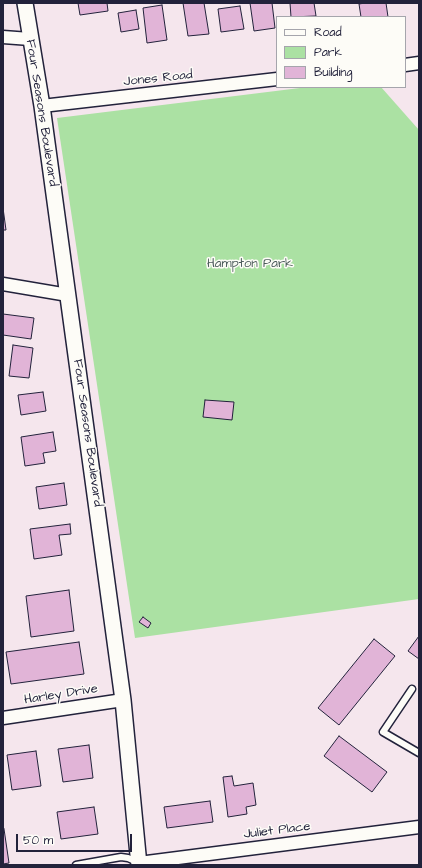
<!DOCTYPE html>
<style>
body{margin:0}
#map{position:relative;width:422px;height:868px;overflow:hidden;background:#f5e6ed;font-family:"Architects Daughter",sans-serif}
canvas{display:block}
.frame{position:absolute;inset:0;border:4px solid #22223b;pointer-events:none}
.legend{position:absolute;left:276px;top:16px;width:130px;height:72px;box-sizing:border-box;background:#fdfcf7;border:1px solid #a5a5ac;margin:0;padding:5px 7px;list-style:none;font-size:12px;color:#22223b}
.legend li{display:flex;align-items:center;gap:8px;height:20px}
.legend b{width:20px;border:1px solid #a5a5ac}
.scale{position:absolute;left:16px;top:834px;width:116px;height:18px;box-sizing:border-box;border:2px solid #22223b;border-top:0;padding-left:5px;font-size:12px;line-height:14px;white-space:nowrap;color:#22223b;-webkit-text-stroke:3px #fdfcf7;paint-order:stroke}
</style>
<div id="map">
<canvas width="422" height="868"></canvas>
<div class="frame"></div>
<ul class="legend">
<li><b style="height:5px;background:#fdfcf7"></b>Road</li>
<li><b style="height:11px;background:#abe1a3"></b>Park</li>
<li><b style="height:11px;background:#e1b4d7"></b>Building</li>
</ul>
<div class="scale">50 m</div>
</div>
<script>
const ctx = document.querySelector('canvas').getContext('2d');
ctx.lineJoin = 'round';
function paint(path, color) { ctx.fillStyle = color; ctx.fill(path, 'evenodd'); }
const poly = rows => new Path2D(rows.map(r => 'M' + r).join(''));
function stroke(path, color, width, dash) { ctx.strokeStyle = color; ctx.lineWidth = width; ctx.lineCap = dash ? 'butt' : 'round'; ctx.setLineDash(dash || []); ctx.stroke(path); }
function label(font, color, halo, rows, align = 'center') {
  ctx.font = font + ' "Architects Daughter",sans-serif'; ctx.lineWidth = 3; ctx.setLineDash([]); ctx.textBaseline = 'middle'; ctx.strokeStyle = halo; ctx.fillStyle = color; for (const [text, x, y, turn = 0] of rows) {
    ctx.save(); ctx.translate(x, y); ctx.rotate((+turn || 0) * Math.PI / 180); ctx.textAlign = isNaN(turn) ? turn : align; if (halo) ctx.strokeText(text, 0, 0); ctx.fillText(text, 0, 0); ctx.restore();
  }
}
paint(poly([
 [308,87,381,87,419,130,419,599,135,638,57,118]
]), '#abe1a3');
const building = poly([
 [78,3,107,3,108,11,80,15,78,3],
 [183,3,204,3,209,34,188,36,183,3],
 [250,3,272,3,275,28,254,31,250,3],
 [290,3,314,3,316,16,291,17,290,3],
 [365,3,386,3,388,17,361,17,359,4,365,3],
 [162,5,167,40,147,43,143,8,162,5],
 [240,6,244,29,221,32,218,9,240,6],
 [136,10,139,29,121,32,118,13,136,10],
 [3,208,6,230,3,230,3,208],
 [3,314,34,318,31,339,3,335,3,314],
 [13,345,33,348,29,378,9,376,13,345],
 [43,392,46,411,21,415,18,395,43,392],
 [205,400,234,402,232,420,203,417,205,400],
 [53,432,56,451,43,453,45,463,25,466,21,437,53,432],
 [64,483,67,505,39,509,36,487,64,483],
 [70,524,71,534,59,535,62,555,34,559,30,529,70,524],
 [69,590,74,631,31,637,26,596,69,590],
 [143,617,151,623,148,628,139,622,143,617],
 [419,636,419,659,408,651,419,636],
 [374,639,395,656,339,725,318,708,374,639],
 [79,642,84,674,11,684,6,652,79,642],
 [339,736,387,772,372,792,324,756,339,736],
 [89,745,93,778,63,782,58,749,89,745],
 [36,751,41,786,12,790,7,755,36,751],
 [232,776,234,786,253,783,256,805,246,807,247,814,228,817,223,777,232,776],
 [210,801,213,822,167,828,164,807,210,801],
 [94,807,98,834,61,839,57,812,94,807],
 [4,829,9,863,3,864,3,830,4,829]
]);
paint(building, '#e1b4d7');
stroke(building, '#22223b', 1);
const service = poly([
 [412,689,383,732,419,753],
 [76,865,121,857,128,858,137,862]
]);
const minor = poly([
 [3,37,30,39],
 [405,65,419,63],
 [42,106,277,79],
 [3,284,68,295],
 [3,718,123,700],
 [139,863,419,827]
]);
const tertiary = poly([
 [25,3,42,106,123,700,139,865]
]);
stroke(service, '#22223b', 9);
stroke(minor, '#22223b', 15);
stroke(tertiary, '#22223b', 18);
stroke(service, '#fdfcf7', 6);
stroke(minor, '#fdfcf7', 12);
stroke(tertiary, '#fdfcf7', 15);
label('13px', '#22223b', '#fdfcf7', [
 ["Jones Road",158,79,-6],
 ["Four Seasons Boulevard",41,113,81],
 ["Four Seasons Boulevard",87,433,82],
 ["Harley Drive",61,695,-9],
 ["Juliet Place",277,831,-7]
]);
label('13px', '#4b5b5a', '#fdfcf7', [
 ["Hampton Park",250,264]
]);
</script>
